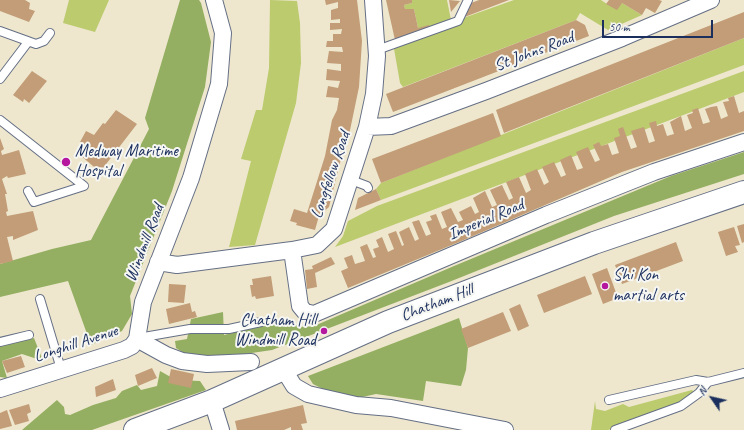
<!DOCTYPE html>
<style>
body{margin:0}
#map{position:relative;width:744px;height:430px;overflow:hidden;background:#eee7ce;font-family:Caveat,sans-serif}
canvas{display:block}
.north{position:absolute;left:692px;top:378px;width:40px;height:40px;-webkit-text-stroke:3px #f6f6f2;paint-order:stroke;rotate:304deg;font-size:11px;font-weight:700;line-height:16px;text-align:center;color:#1b2f5e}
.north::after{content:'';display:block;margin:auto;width:14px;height:18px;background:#1b2f5e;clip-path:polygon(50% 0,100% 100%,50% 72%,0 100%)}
.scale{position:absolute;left:602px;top:20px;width:111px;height:18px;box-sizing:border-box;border:2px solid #1b2f5e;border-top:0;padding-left:5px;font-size:12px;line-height:14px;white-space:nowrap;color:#1b2f5e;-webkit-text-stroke:3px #f6f6f2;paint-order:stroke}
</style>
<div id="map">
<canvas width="744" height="430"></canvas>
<div class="north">N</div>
<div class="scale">50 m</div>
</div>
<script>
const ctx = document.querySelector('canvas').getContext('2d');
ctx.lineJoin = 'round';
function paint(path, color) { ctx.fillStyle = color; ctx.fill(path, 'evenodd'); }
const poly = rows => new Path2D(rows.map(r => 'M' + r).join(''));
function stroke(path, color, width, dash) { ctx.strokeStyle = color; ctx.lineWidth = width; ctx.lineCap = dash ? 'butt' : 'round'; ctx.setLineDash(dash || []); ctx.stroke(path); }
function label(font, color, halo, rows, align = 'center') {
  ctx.font = font + ' Caveat,sans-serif'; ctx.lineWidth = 4; ctx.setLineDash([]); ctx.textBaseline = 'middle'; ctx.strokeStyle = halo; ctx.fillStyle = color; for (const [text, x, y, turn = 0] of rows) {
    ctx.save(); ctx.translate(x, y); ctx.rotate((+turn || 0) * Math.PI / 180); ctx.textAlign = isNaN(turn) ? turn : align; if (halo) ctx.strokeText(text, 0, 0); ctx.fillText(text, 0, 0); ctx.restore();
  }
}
paint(poly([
 [69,0,109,0,95,32,63,23],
 [270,0,297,1,300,23,301,63,296,103,255,245,229,247,251,161,241,159,256,110,262,110,269,68],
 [412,0,447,0,451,20,430,28,418,28,414,9,405,9,404,5,412,3],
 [514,0,601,0,607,4,622,3,642,15,608,30,580,13,576,20,403,87,400,83,393,43],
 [744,38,744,65,381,200,376,189,381,183],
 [744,71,744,92,335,247,343,236,348,221,377,206],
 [692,390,695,393,694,394,660,412,608,430,591,430,595,401,596,409,605,411,623,404,629,407]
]), '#bbcb6e');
paint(poly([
 [180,0,199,0,201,3,211,42,205,87,172,191,130,296,132,314,122,331,91,345,68,281,0,297,0,264,52,249,91,240,149,129,145,118],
 [744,152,744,174,614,216,449,282,272,350,238,355,206,357,184,353,176,348,175,341,187,339,191,319,223,312,224,335,290,318,298,327,314,326,454,266,671,176],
 [459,318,468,348,466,370,461,386,426,381,423,401,376,394,358,398,327,391,313,384,308,376],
 [34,338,43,361,22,354,2,361,7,378,0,377,0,345],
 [160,371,176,380,200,381,206,390,92,430,22,430,57,400,64,407,65,414,70,415,93,405,116,398,122,391,137,385,141,390,157,386]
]), '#94af61');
paint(poly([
 [0,0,25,0,30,3,29,9,35,11,29,22,0,11],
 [325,0,357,0,362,41,359,87,349,135,344,147,329,207,319,216,315,230,296,225,297,223,290,221,294,209,307,213,325,156,332,120,337,110,339,98,326,97,328,86,338,88,340,81,326,80,327,69,341,71,341,64,327,63,329,51,343,52,342,47,326,47,327,41,333,41,333,34,341,34,342,29,330,30,330,23,340,23,340,19,331,20,331,10,338,8,338,2,326,5],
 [386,0,412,0,412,3,404,5,405,9,414,9,418,28,429,25,430,28,395,40],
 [449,0,460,1,451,12],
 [479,0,509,0,462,18,466,5],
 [609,0,659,0,662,1,655,13,646,8,642,15,622,3,617,10,606,4],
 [744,12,744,38,504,133,496,110],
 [576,20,585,25,589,36,393,112,386,94],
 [32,71,47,81,29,103,24,99,23,102,13,95],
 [734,96,739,113,744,111,744,131,622,172,459,242,348,288,341,271,348,268,344,258,352,255,355,264,365,261,360,247,367,244,373,258,376,257,373,249,379,247,376,240,382,237,388,252,394,249,388,234,396,231,402,246,404,245,399,232,409,227,415,241,419,239,412,222,419,220,426,236,431,234,426,222,432,220,430,216,436,214,442,229,447,227,441,212,451,208,458,222,463,220,459,212,471,206,475,214,479,212,473,198,485,191,492,207,497,205,490,190,502,185,509,200,513,198,506,182,519,177,526,193,531,190,525,174,537,169,544,185,549,182,542,167,554,162,561,177,566,175,560,160,571,155,577,170,583,168,576,152,588,147,595,162,600,160,593,145,599,142,601,146,608,144,612,155,619,153,614,138,620,136,618,129,623,127,631,149,637,147,631,131,644,127,649,143,655,141,649,123,656,121,657,126,663,124,667,136,674,134,670,122,681,116,685,131,692,128,687,115,693,113,692,110,698,108,703,124,710,122,705,109,711,107,717,106,721,119,728,116,723,102,729,101,728,98],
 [116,110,137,124,100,172,80,155,86,147,80,142,86,131,94,135,103,123,105,124],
 [493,113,501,136,381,183,372,159],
 [0,138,4,149,1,151,2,155,19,150,26,174,8,178,7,176,2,179,7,194,5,194,8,211,6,212,7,216,33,211,38,230,13,240,13,236,7,237,13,261,0,264],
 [376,189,381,200,355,210,358,198],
 [744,224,744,242,742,243,737,226],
 [734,227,740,245,735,246,738,252,726,256,718,232],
 [676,242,683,261,622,284,615,265],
 [331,257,335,264,315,273,317,287,307,289,305,270,313,269,312,266],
 [607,268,618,298,603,304,592,274],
 [271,276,274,296,256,299,255,296,252,297,250,285,253,285,252,279],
 [585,276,592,294,544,313,537,295],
 [169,284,186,285,184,303,168,302],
 [190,303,192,312,195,311,197,317,169,324,166,309],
 [520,304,529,326,518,331,509,309],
 [503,312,511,331,468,348,461,329],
 [21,356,25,367,7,373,2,361],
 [152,368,157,378,138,386,135,375],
 [171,369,194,374,191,388,168,383],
 [113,379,116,390,96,397,95,387],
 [29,404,31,412,27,414,29,421,15,425,9,410],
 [303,405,307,423,301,424,303,430,291,430,291,427,284,430,237,430,235,421],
 [7,410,12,426,0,429,0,413]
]), '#c29d77');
const service = poly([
 [0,31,36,44,44,41,50,33],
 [377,50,458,21,468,0],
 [0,79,28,42],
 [0,120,84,186,34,202,28,191],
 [351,180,367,186,368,188],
 [40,299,61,369],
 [138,338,190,329,229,329,261,322],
 [0,342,29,335],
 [609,400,696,380,708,382,744,373],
 [615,430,681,406,699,393,708,382]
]);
const minor = poly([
 [367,127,391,126,486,91,622,38,711,0],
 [292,250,300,306,305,312,314,314,546,215,654,172,744,142],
 [158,262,177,265,292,250,317,245,334,229,367,127,374,94,377,56,373,0],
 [137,339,143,302,191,178,219,84,223,33,214,0],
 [284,370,294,386,308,394,356,405,391,408,505,430],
 [0,389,124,350,132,346,137,339,166,355,182,361,207,364,251,362],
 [212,401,221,430]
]);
const primary = poly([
 [135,430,212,401,388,322,594,243,744,192]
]);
stroke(service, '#656f85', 10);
stroke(minor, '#656f85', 18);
stroke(primary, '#656f85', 24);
stroke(service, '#fff', 8);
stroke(minor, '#fff', 16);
stroke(primary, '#fff', 22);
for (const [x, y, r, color] of [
 [66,162,5,"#b5179e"],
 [605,286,4,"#b5179e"],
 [324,331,4,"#b5179e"]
]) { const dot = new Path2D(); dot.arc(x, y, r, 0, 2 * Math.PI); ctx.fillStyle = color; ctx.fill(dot); stroke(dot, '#f6f6f2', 1.5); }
label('17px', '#1b2f5e', '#f6f6f2', [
 ["St Johns Road",534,52,-21],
 ["Longfellow Road",331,175,-71],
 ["Imperial Road",486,220,-23],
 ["Windmill Road",145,243,-69],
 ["Chatham Hill",437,303,-21],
 ["Longhill Avenue",76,344,-18]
]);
label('17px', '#1b2f5e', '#f6f6f2', [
 ["Medway Maritime",75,152],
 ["Hospital",75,172],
 ["Shi Kon",613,276],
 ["martial arts",613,296],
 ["Chatham Hill",316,321,"right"],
 ["Windmill Road",316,341,"right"]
], 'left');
</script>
